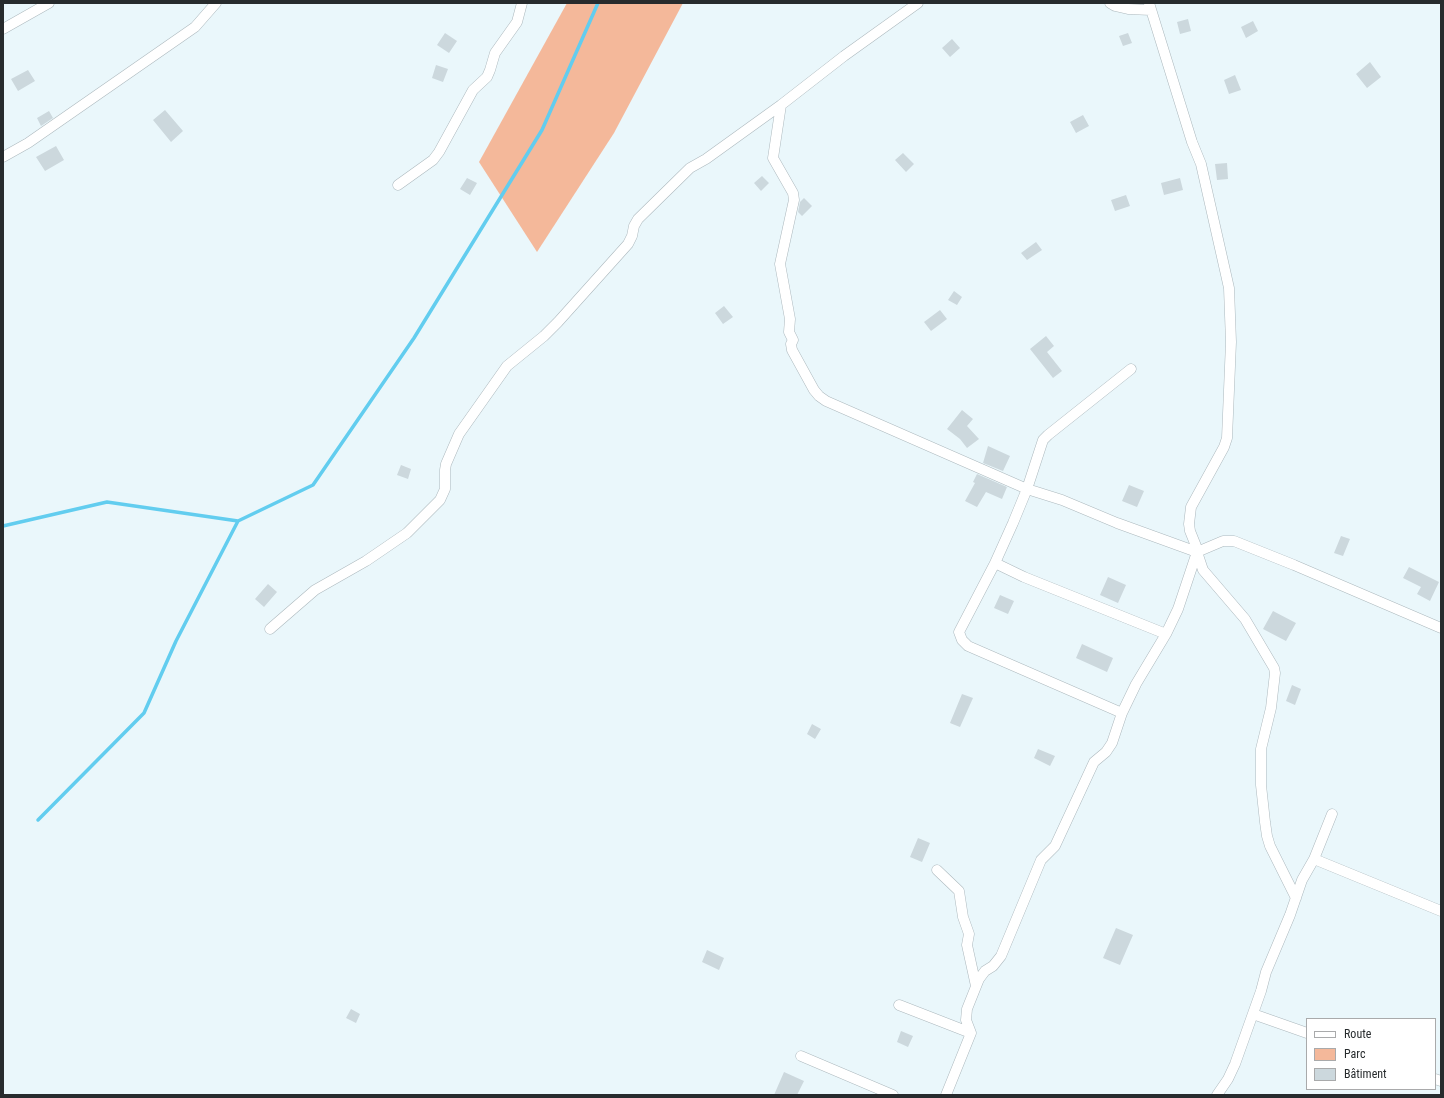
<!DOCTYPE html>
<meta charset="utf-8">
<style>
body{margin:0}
#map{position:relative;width:1444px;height:1098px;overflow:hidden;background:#eaf7fb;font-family:"Roboto Condensed",sans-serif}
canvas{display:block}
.frame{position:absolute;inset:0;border:4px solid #272b2d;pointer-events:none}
.legend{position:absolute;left:1306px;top:1018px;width:130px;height:72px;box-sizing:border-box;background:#fff;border:1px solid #a9aaab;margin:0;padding:5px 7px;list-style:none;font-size:12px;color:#272b2d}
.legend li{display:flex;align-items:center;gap:8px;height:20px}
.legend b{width:20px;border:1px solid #a9aaab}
</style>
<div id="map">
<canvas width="1444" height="1098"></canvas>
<div class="frame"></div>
<ul class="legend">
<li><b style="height:5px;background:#fff"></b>Route</li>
<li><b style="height:11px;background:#f4b89a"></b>Parc</li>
<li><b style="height:11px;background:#ccd8dd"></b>Bâtiment</li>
</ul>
</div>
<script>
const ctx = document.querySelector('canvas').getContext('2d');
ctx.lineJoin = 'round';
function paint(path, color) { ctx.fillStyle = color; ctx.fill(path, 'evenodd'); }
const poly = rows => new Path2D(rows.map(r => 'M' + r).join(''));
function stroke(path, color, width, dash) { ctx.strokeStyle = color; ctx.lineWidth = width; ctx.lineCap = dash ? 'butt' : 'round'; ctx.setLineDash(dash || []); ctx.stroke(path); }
paint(poly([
 [567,3,683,3,614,133,537,252,479,162]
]), '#f4b89a');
stroke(poly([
 [3,526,107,502,238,521,313,485,414,338,542,130,598,3],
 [38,820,144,713,176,641,238,521]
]), '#62cdef', 3.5);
paint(poly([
 [1188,19,1191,31,1180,34,1177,22],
 [1253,21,1258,31,1246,38,1241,27],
 [445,33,457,41,449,53,437,45],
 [1128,33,1132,43,1123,46,1119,36],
 [952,39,960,48,950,57,942,48],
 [1370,62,1381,77,1367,88,1356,74],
 [436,65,448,69,443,82,432,78],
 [28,70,35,81,18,91,11,79],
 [1235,75,1241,90,1229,94,1224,80],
 [165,110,183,131,171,142,153,120],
 [49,111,53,118,41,126,37,118],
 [1083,115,1089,126,1076,133,1070,122],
 [56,146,64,160,45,171,36,157],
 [903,153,914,164,906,172,895,160],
 [1227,163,1228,179,1217,180,1215,164],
 [762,176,769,183,761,191,754,183],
 [467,178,477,183,470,195,460,189],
 [1180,178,1183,190,1164,195,1161,183],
 [1126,195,1130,206,1115,211,1111,200],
 [804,198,812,206,802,216,798,212,800,202],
 [1036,242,1042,250,1027,260,1021,253],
 [954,291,962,297,957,305,948,300],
 [724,306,733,317,723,324,715,313],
 [940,310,947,319,931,331,924,322],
 [1046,336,1054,346,1047,352,1062,371,1053,378,1030,349],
 [962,410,973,419,967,426,979,439,967,448,960,439,947,429],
 [988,446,1010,456,1003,471,983,463],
 [401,465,411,469,408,479,397,475],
 [977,474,1007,487,1002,499,986,492,977,507,965,501,975,483,973,482],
 [1129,485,1144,491,1137,507,1122,501],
 [1341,536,1350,539,1343,556,1334,553],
 [1409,567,1439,582,1430,601,1417,594,1421,587,1403,578],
 [1108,577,1126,585,1118,603,1100,595],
 [268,584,277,592,264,607,255,599],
 [1000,595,1014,601,1008,614,994,608],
 [1273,611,1296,623,1286,641,1263,629],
 [1082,644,1113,658,1107,672,1076,658],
 [1292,685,1301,689,1295,705,1286,701],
 [962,694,973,698,960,727,950,723],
 [812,724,821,729,815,739,807,734],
 [1038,749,1055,756,1050,766,1034,758],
 [918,838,930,843,922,862,910,857],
 [1116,928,1133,935,1120,965,1103,958],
 [707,950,724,958,719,970,702,962],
 [351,1009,360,1014,356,1023,346,1018],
 [901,1031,913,1036,908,1047,897,1042],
 [784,1072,804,1081,797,1095,774,1095]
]), '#ccd8dd');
const street = poly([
 [1110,3,1115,6,1128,9,1151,10],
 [3,29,49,3],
 [781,105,773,158,793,193,794,200,780,264,790,319,789,332,793,340,791,344,792,350,814,390,819,396,826,401,1027,489,1062,500,1117,523,1197,552,1223,541,1234,541,1294,565,1441,628],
 [3,157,28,143,195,27,216,3],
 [398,185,433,160,439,152,473,90,487,77,490,70,495,53,517,22,522,3],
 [1197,552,1203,570,1245,619,1274,668,1275,673,1271,708,1261,749,1261,785,1265,822,1267,836,1270,846,1296,898],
 [995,563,1024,577,1166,634],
 [270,629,315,590,366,561,407,533,440,500,445,489,445,470,446,464,459,434,507,366,544,336,558,322,628,244,632,236,634,226,638,219,690,168,706,159,781,105,844,56,918,3],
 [1122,713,968,646,962,640,959,632,995,563,1013,523,1027,489,1043,440,1048,435,1131,369],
 [1314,859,1441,911],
 [937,870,959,891,963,917,969,934,967,945,976,986],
 [899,1005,971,1033],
 [1253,1014,1307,1033],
 [801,1056,893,1095],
 [1435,1079,1441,1081],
 [946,1095,971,1033,966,1020,967,1009,979,979,985,971,993,966,1001,956,1041,860,1055,846,1094,762,1106,752,1112,743,1122,713,1136,684,1166,634,1178,609,1197,552,1196,546,1190,531,1189,524,1191,507,1224,447,1227,438,1231,342,1229,288,1201,164,1192,142,1149,3],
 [1217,1095,1228,1079,1235,1064,1261,991,1266,972,1290,915,1302,880,1314,859,1332,814]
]);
stroke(street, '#acb8bd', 11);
stroke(street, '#fff', 10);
</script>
